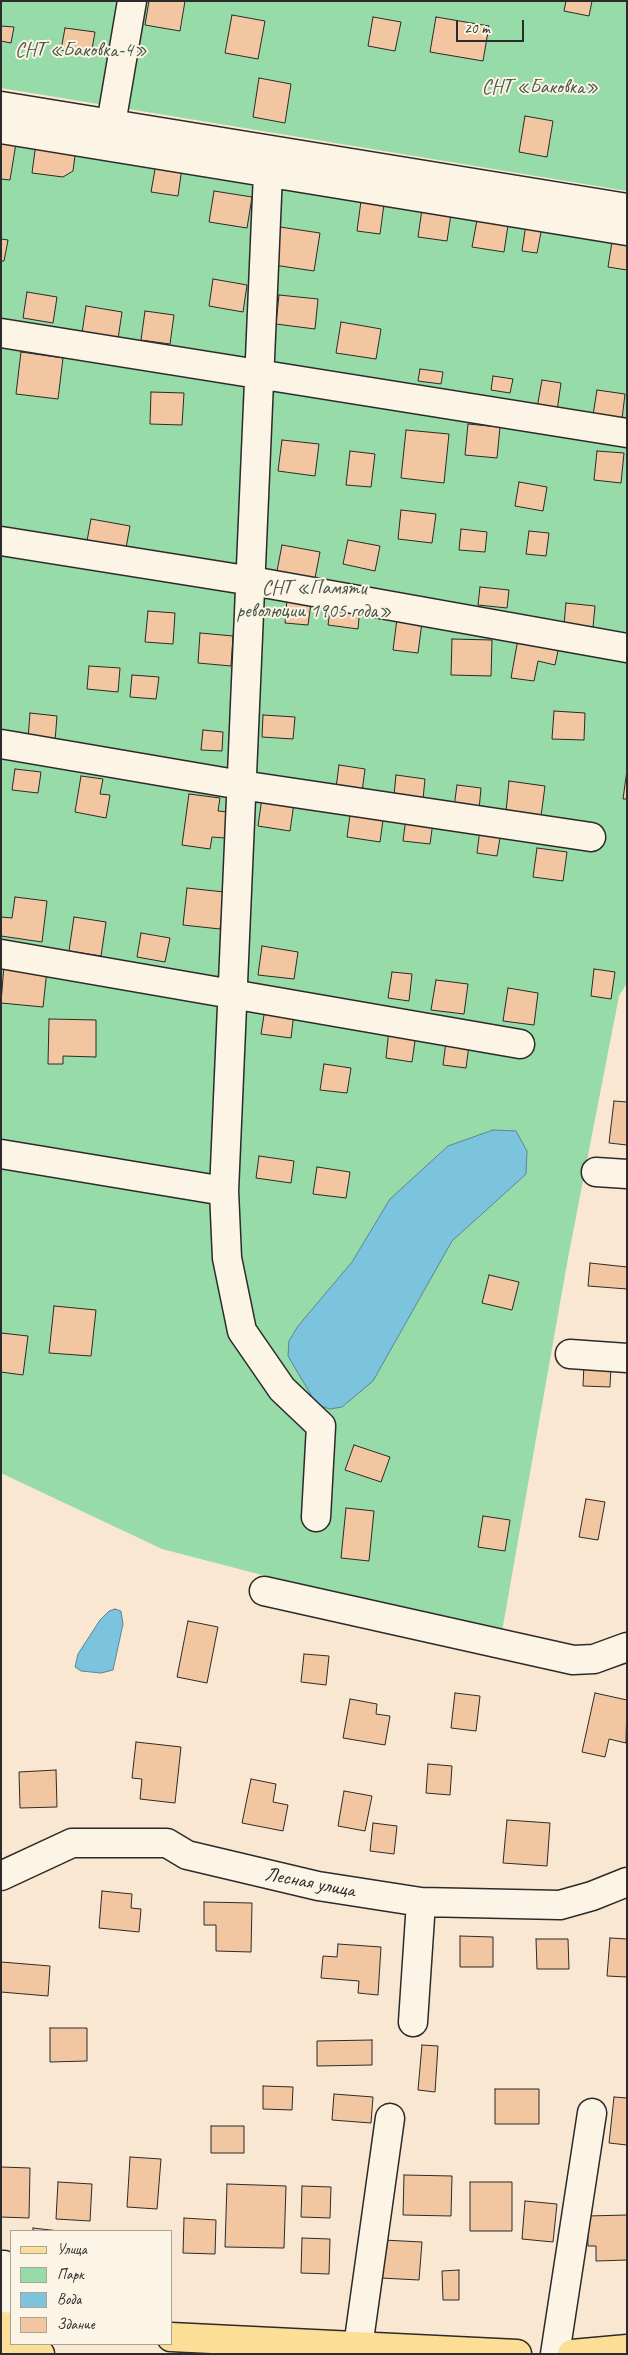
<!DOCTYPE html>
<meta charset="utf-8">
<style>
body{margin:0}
#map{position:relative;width:628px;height:2355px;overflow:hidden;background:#f9e7d1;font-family:Caveat,sans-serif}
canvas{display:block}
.frame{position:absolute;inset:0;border:2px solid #2b2b2b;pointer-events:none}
.legend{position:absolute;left:10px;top:2230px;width:162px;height:115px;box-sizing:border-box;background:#fcf5e5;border:1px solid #a8a49b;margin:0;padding:6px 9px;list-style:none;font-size:15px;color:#2b2b2b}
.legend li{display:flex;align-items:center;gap:10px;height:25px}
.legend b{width:25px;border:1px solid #a8a49b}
.scale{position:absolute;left:456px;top:20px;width:68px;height:22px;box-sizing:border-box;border:2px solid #2b2b2b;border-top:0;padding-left:6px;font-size:15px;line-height:18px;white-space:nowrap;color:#2b2b2b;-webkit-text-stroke:4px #fcf5e5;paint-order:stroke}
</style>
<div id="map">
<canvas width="628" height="2355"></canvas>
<div class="frame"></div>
<ul class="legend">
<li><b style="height:6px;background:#fdde96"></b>Улица</li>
<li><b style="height:14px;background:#97dba8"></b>Парк</li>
<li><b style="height:14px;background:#7cc3dd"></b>Вода</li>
<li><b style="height:14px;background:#f2c6a1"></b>Здание</li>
</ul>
<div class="scale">20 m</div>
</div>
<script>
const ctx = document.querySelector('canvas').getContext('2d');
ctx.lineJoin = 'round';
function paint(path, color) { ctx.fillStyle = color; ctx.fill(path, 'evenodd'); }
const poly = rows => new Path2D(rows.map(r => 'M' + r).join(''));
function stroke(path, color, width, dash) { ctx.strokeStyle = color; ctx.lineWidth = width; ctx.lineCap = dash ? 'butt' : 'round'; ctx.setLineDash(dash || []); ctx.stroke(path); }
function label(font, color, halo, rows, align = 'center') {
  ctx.font = font + ' Caveat,sans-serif'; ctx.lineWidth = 4; ctx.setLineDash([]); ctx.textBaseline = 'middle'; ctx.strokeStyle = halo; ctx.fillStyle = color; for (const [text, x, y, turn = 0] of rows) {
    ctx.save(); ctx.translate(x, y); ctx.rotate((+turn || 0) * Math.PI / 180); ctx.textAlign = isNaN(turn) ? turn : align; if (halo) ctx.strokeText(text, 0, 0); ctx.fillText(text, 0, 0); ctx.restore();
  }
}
paint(poly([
 [1,1,627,1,627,191,1,88],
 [1,120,627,218,627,983,619,996,568,1258,501,1637,162,1549,1,1473]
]), '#97dba8');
const water = poly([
 [493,1130,516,1131,527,1151,526,1174,452,1241,373,1381,342,1407,330,1409,317,1405,288,1356,289,1341,298,1326,352,1262,390,1199,448,1146,493,1130],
 [115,1609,121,1611,123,1624,113,1670,101,1673,81,1671,75,1667,78,1654,100,1620,109,1611,115,1609]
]);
paint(water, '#7cc3dd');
stroke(water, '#5c8696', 1);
const building = poly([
 [149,1,185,1,180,31,145,25,149,1],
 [566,1,592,1,589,16,564,11,566,1],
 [232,15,265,21,258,59,225,53,232,15],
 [373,17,401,22,395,51,368,46,373,17],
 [436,17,489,26,483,61,430,52,436,17],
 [1,26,14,27,11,43,1,41,1,26],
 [65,28,95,32,91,55,61,50,65,28],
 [259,78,291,84,285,123,253,117,259,78],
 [525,116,553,121,547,157,519,152,525,116],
 [1,141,16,143,10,180,1,179,1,141],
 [36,143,76,148,73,171,63,177,32,173,36,143],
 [156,164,182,168,178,196,151,192,156,164],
 [214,191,252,197,247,228,209,222,214,191],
 [361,201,384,204,380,234,357,231,361,201],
 [422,209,451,214,447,241,418,237,422,209],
 [477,220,508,225,504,252,472,247,477,220],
 [526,224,542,227,537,253,522,251,526,224],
 [280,227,320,233,314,271,274,265,280,227],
 [1,239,8,240,4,261,1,261,1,239],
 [612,242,627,244,627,270,608,267,612,242],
 [213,279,247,285,243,312,209,306,213,279],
 [27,292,57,297,53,323,23,318,27,292],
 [279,295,318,299,315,329,276,324,279,295],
 [86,306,122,312,118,339,82,333,86,306],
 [145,311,174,315,170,344,141,340,145,311],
 [341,322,381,329,376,359,336,353,341,322],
 [21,352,63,358,58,399,16,394,21,352],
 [420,369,443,372,441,384,418,381,420,369],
 [493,376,513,379,510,393,491,390,493,376],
 [542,380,561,383,557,411,537,408,542,380],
 [597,390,625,394,622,419,593,415,597,390],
 [151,392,184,393,182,425,150,424,151,392],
 [468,424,500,427,497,458,465,455,468,424],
 [406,430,449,434,444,483,401,478,406,430],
 [282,440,319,444,315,476,278,471,282,440],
 [350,451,375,454,371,487,346,485,350,451],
 [597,451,624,453,621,483,594,480,597,451],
 [519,482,547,487,543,511,515,506,519,482],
 [401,510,436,514,432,543,398,539,401,510],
 [91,519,130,526,126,548,87,541,91,519],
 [461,529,487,532,485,552,459,550,461,529],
 [529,531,549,533,546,556,526,554,529,531],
 [348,540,380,546,375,571,343,564,348,540],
 [282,545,320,552,315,578,277,571,282,545],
 [480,587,509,590,507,608,478,605,480,587],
 [287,600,311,603,308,625,285,623,287,600],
 [566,603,595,606,593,627,564,624,566,603],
 [331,604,360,608,358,629,328,625,331,604],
 [148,611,175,613,173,644,145,642,148,611],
 [397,619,422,622,418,653,393,650,397,619],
 [200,633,233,636,231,666,198,663,200,633],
 [452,639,492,640,491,676,451,675,452,639],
 [518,639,559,646,555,665,538,661,534,681,511,678,518,639],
 [89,666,120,668,118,692,87,689,89,666],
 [132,675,159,677,156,699,130,697,132,675],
 [554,711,585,713,584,740,552,739,554,711],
 [30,713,57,716,55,741,28,739,30,713],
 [263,715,295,717,293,739,262,737,263,715],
 [203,730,223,732,222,751,201,750,203,730],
 [339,765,365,769,362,792,336,788,339,765],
 [15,769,41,772,38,793,12,790,15,769],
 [627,770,627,799,623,799,627,770],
 [396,775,425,779,423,799,394,795,396,775],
 [81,776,103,779,100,794,110,795,106,818,75,812,81,776],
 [509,781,545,786,541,816,506,812,509,781],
 [457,785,481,788,479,810,454,807,457,785],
 [189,794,220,798,218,811,228,812,225,838,212,837,210,849,182,845,189,794],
 [262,798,294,803,290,831,258,826,262,798],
 [351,808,384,813,380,842,347,837,351,808],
 [406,818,433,822,430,844,403,841,406,818],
 [480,829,501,832,497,856,477,853,480,829],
 [537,848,567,852,563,881,533,877,537,848],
 [187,888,224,892,220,929,183,925,187,888],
 [15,897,47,901,42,942,1,936,1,917,12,918,15,897],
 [74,917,106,922,101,956,69,951,74,917],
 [141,933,170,938,165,962,137,957,141,933],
 [262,946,298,952,294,979,258,975,262,946],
 [4,965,47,970,43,1007,1,1003,4,965],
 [594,969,615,972,611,999,591,996,594,969],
 [392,972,412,974,409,1001,388,998,392,972],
 [436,980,468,984,464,1014,431,1010,436,980],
 [508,988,538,993,534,1025,503,1021,508,988],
 [265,1009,294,1013,291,1038,261,1034,265,1009],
 [49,1019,96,1020,96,1057,63,1056,63,1064,48,1064,49,1019],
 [389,1030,416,1034,412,1062,386,1058,389,1030],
 [446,1042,469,1045,466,1068,443,1065,446,1042],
 [324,1064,351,1068,347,1093,320,1090,324,1064],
 [614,1101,627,1102,627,1145,609,1143,614,1101],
 [259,1156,294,1161,291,1183,256,1178,259,1156],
 [317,1167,350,1172,346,1198,313,1194,317,1167],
 [590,1263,627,1267,627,1289,588,1286,590,1263],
 [489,1275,519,1282,512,1310,482,1303,489,1275],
 [54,1306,96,1310,91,1356,49,1353,54,1306],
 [1,1333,28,1336,23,1375,1,1372,1,1333],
 [584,1364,611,1365,610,1387,583,1386,584,1364],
 [354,1445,390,1457,381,1482,345,1470,354,1445],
 [586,1499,605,1502,598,1540,579,1537,586,1499],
 [346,1508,374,1511,369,1561,341,1558,346,1508],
 [483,1516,510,1520,505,1551,478,1547,483,1516],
 [188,1621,218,1627,207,1683,177,1677,188,1621],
 [304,1654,329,1656,326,1685,301,1682,304,1654],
 [455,1693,480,1696,476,1731,451,1728,455,1693],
 [595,1693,627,1700,626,1743,609,1739,605,1757,582,1752,595,1693],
 [350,1699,377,1704,376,1714,390,1716,385,1745,343,1738,350,1699],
 [136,1742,181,1747,175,1803,140,1799,142,1779,132,1778,136,1742],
 [428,1764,452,1766,450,1795,426,1793,428,1764],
 [56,1770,57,1807,20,1808,19,1772,56,1770],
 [251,1779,276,1784,273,1802,288,1805,283,1831,242,1823,251,1779],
 [344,1791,372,1796,365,1831,338,1826,344,1791],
 [507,1820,550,1823,547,1866,503,1863,507,1820],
 [373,1823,397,1826,394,1854,370,1851,373,1823],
 [102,1891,132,1894,131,1908,141,1909,139,1932,99,1928,102,1891],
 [204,1902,252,1903,251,1952,216,1951,216,1925,204,1925,204,1902],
 [460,1936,493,1937,493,1967,460,1967,460,1936],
 [610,1938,627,1939,627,1977,607,1976,610,1938],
 [536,1939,568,1939,569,1969,537,1969,536,1939],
 [338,1944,381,1947,378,1995,358,1993,359,1981,321,1978,323,1956,337,1957,338,1944],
 [1,1962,50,1966,48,1996,1,1992,1,1962],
 [50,2028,87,2028,87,2061,50,2062,50,2028],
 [372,2040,372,2065,317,2066,317,2041,372,2040],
 [422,2045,438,2046,435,2092,418,2090,422,2045],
 [263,2086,293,2087,292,2110,263,2109,263,2086],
 [495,2089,539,2089,539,2124,495,2124,495,2089],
 [334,2094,373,2097,371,2123,332,2120,334,2094],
 [614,2097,627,2098,627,2145,609,2143,614,2097],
 [211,2126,244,2126,244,2153,211,2153,211,2126],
 [130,2157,161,2159,157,2209,127,2207,130,2157],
 [1,2167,30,2168,29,2218,1,2217,1,2167],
 [404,2175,452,2176,451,2216,403,2215,404,2175],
 [58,2182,92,2184,90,2221,56,2219,58,2182],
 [470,2182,512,2182,512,2231,470,2231,470,2182],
 [227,2184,286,2186,284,2248,225,2247,227,2184],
 [302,2186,331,2187,330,2218,301,2217,302,2186],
 [525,2201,557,2204,553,2242,522,2239,525,2201],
 [627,2215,627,2260,596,2261,596,2246,588,2246,587,2216,627,2215],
 [184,2218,216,2220,215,2254,183,2253,184,2218],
 [33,2228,59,2231,33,2231,33,2228],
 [302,2238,330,2239,329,2274,301,2273,302,2238],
 [383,2240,422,2242,419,2280,381,2278,383,2240],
 [459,2270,459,2300,443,2300,442,2271,459,2270]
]);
paint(building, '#f2c6a1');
stroke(building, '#2b2b2b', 1);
const minor = poly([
 [1,106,627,208],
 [111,124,132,1],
 [1,129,627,231],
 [269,150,224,1191,227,1258,242,1331,282,1389,321,1426,316,1517],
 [1,333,627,433],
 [1,541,252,581,627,648],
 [1,744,241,785,591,837],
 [1,954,520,1044],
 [1,1154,224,1191],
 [596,1172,627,1174],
 [570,1354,627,1358],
 [264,1591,573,1660,594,1659,627,1647],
 [1,1876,72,1843,167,1843,187,1855,318,1886,421,1902,560,1905,592,1896,627,1882],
 [413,2022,421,1902],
 [1,2265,4,2265,1,2304],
 [358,2347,390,2118],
 [555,2354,592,2113]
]);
const major = poly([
 [1,2326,11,2327],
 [171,2337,517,2354],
 [1,2351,40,2354],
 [572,2354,627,2349]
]);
stroke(minor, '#2b2b2b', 31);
stroke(major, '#2b2b2b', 31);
stroke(minor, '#fcf5e5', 28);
stroke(major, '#fdde96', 28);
label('20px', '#46574a', '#fcf5e5', [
 ["СНТ «Баковка-4»",81,51],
 ["СНТ «Баковка»",540,88],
 ["СНТ «Памяти",314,589],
 ["революции 1905 года»",314,612]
]);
label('20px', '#2b2b2b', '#fcf5e5', [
 ["Лесная улица",310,1883,11]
]);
</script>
